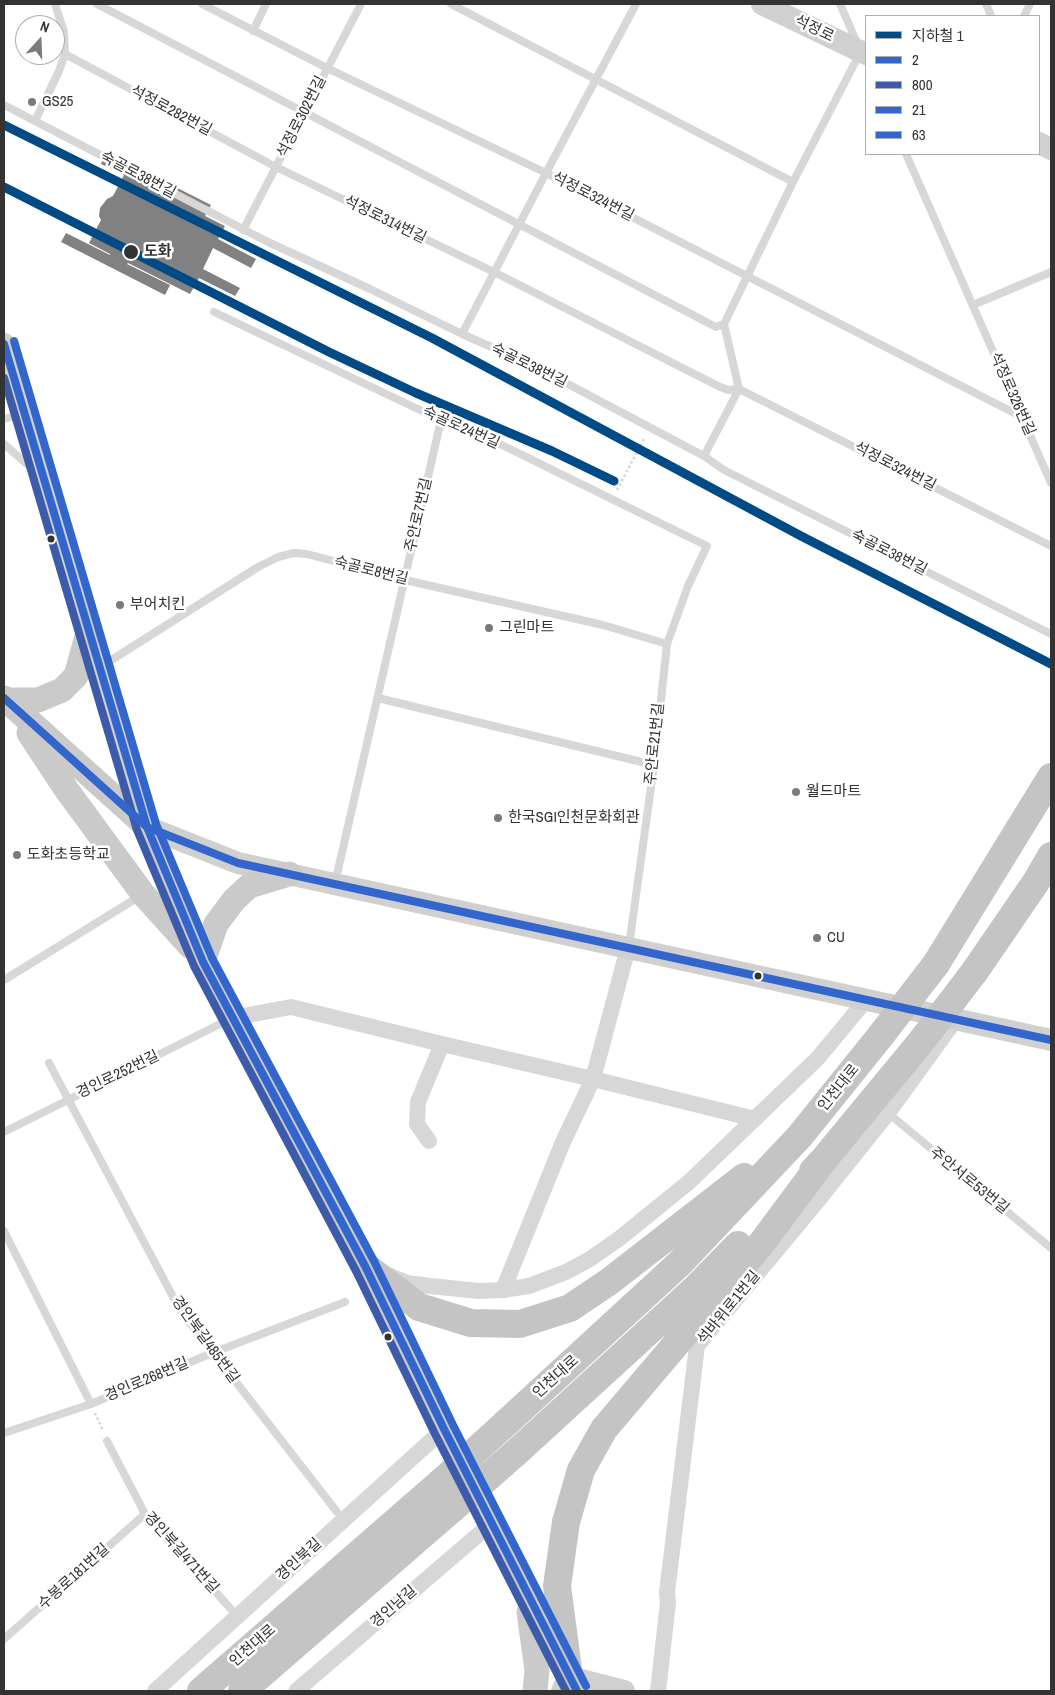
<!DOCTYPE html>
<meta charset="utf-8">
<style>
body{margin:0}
#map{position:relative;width:1055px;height:1695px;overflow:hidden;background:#fff;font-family:"Archivo Narrow","Noto Sans KR",sans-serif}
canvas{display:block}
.frame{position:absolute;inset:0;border:5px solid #333;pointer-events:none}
.legend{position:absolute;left:865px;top:15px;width:175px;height:140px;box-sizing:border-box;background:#fff;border:1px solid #adadad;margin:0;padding:6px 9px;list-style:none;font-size:15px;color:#333}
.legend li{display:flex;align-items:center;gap:10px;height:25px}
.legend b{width:25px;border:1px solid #adadad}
.north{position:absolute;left:15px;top:15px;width:50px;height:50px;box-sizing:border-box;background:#fff;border:1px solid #adadad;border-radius:50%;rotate:20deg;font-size:14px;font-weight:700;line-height:20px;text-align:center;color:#333}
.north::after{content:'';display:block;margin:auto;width:18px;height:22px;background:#7a7a7a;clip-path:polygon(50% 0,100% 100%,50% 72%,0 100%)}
</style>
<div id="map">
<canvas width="1055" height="1695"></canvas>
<div class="frame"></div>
<ul class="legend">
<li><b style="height:6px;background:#004a85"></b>지하철 1</li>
<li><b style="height:6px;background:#36c"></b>2</li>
<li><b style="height:6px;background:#3d5bab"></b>800</li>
<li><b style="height:6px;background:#36c"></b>21</li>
<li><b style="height:6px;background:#36c"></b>63</li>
</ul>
<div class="north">N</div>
</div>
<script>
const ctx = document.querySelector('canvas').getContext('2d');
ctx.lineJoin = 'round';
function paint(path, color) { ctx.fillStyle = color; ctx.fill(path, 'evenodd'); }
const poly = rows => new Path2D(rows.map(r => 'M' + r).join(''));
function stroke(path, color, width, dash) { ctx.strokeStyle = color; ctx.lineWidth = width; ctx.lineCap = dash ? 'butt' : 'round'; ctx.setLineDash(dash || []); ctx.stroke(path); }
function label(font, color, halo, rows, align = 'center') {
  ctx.font = font + ' "Archivo Narrow","Noto Sans KR",sans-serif'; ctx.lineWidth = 5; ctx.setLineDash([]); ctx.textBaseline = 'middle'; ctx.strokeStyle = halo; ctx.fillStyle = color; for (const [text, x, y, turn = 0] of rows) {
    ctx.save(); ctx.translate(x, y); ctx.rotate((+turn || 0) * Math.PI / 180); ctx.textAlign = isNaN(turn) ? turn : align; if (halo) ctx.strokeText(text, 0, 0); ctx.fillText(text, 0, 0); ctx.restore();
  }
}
paint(poly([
 [106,152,211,205,205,216,225,226,218,239,256,259,251,268,213,248,203,269,240,288,235,296,199,278,190,294,128,263,127,264,170,285,165,295,61,242,66,233,110,255,110,254,89,243,101,220,99,216,100,208,107,199,113,196,124,175,101,164]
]), '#818181');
stroke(poly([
 [617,490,645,437],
 [95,1413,103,1431]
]), '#d6d6d6', 2.5, [2.5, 2.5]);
stroke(poly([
 [97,4,716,327,724,324],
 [202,4,327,68,546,173,1022,417],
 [451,4,793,182],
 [840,4,858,45],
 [986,4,991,16],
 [1024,16,1030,4],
 [253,31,266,4],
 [65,54,276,167,494,272,718,386,728,390,739,389,1051,546],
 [4,105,268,242,370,289,462,334,532,365,704,456,724,470,1051,634],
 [35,121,59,71,65,54,64,32,55,4],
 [906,154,1051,483],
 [243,230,361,4],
 [973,305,1051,272],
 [214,312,441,420,498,443,707,546,688,586,667,644,654,765,629,946],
 [462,334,546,173,636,4],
 [4,419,23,414],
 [4,444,36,472],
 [704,456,739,389,724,324,793,182,860,53],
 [102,666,258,567,278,557,294,553,307,554,405,580,603,625,667,644],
 [378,698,654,765],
 [335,883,441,420],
 [4,980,140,896],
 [49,1063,180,1310,337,1512],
 [888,1113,1051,1248],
 [4,1132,230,1019],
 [4,1231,91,1404],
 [4,1433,91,1404,212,1353,345,1302],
 [107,1441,145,1514,231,1609],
 [4,1639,145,1514]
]), '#d7d7d7', 8);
stroke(poly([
 [232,1018,291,1007,442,1044],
 [429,1141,417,1124,418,1102,442,1044,593,1079,755,1119],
 [390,1276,407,1283,430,1286,479,1291,503,1290,529,1286,566,1272,590,1259,620,1238,689,1182,818,1058,866,1000],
 [503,1290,563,1142,593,1079,628,948],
 [155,1691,444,1429],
 [296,1691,492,1523],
 [658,1691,668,1602,667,1592,697,1346,816,1203,888,1113,956,1019]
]), '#d7d7d7', 16);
stroke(poly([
 [762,4,866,54],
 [1039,143,1051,149],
 [4,344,147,827,238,863,1051,1040],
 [562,1691,569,1677,624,1691]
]), '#d0d0d0', 22);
stroke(poly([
 [4,698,147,827,203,962,365,1266,444,1429,577,1691],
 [7,700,38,700,62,690,76,676,89,629],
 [29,733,66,789,143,894,190,946],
 [203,962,216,924,234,900,249,886,289,874],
 [529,1612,537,1670,535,1691]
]), '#cacaca', 25);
stroke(poly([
 [936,964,1051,777],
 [975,971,1036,882,1051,856],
 [813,1171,825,1158,920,1043],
 [365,1266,419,1307,471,1323,520,1324,570,1308,610,1281,744,1177],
 [506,1423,680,1263,800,1136,882,1034],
 [520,1449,696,1288,738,1245],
 [569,1677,557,1586,566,1522,581,1470,604,1429,761,1244,825,1158],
 [201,1691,440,1483],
 [242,1691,452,1509]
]), '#c4c4c4', 28);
stroke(poly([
 [882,1034,936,964],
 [920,1043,975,971],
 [440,1483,506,1423],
 [452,1509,520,1449]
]), '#c4c4c4', 28);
stroke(poly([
 [4,344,147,827,203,962,365,1266,444,1429,577,1691]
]), '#36c', 8);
stroke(poly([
 [4,378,137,830,194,966,356,1271,435,1434,566,1691]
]), '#3d5bab', 8);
stroke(poly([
 [14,341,156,824,212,958,374,1261,453,1425,586,1686]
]), '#36c', 8);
stroke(poly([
 [4,698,147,827,238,863,1051,1040]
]), '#36c', 8);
stroke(poly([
 [4,125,432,338,801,536,1051,664],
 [4,187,329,352,416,393,552,451,614,481]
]), '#004a85', 9);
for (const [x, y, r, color] of [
 [32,102,5,"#7a7a7a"],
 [131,252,8,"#333"],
 [51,539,4.5,"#333"],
 [120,605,5,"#7a7a7a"],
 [489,628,5,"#7a7a7a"],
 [796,792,5,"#7a7a7a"],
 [498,818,5,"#7a7a7a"],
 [17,855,5,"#7a7a7a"],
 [817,938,5,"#7a7a7a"],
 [758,976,4.5,"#333"],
 [388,1337,4.5,"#333"]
]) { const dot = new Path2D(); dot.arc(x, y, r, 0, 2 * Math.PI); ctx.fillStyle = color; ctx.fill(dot); stroke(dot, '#fff', 2); }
label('15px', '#333', '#fff', [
 ["석정로",814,29,26],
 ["석정로282번길",171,111,28],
 ["석정로302번길",302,117,-63],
 ["숙골로38번길",138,175,28],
 ["석정로324번길",593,197,27],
 ["석정로314번길",385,220,26],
 ["숙골로38번길",529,366,26],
 ["석정로326번길",1012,394,66],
 ["숙골로24번길",461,428,24],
 ["석정로324번길",895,467,27],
 ["주안로7번길",419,515,-77],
 ["숙골로38번길",889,553,27],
 ["숙골로8번길",371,571,14],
 ["주안로21번길",655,744,-84],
 ["경인로252번길",118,1075,-26],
 ["인천대로",839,1088,-51],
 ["주안서로53번길",969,1181,39],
 ["석바위로1번길",729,1308,-51],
 ["경인북길485번길",205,1340,54],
 ["인천대로",556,1377,-42],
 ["경인로268번길",147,1380,-23],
 ["경인북길471번길",181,1553,48],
 ["경인북길",299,1560,-42],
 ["수봉로181번길",74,1577,-42],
 ["경인남길",394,1607,-41],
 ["인천대로",253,1646,-41]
]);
label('15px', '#333', '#fff', [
 ["GS25",42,102],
 ["부어치킨",130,605],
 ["그린마트",499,628],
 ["월드마트",806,792],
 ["한국SGI인천문화회관",508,818],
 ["도화초등학교",27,855],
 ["CU",827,938]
], 'left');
label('bold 15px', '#333', '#fff', [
 ["도화",144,252]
], 'left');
</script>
